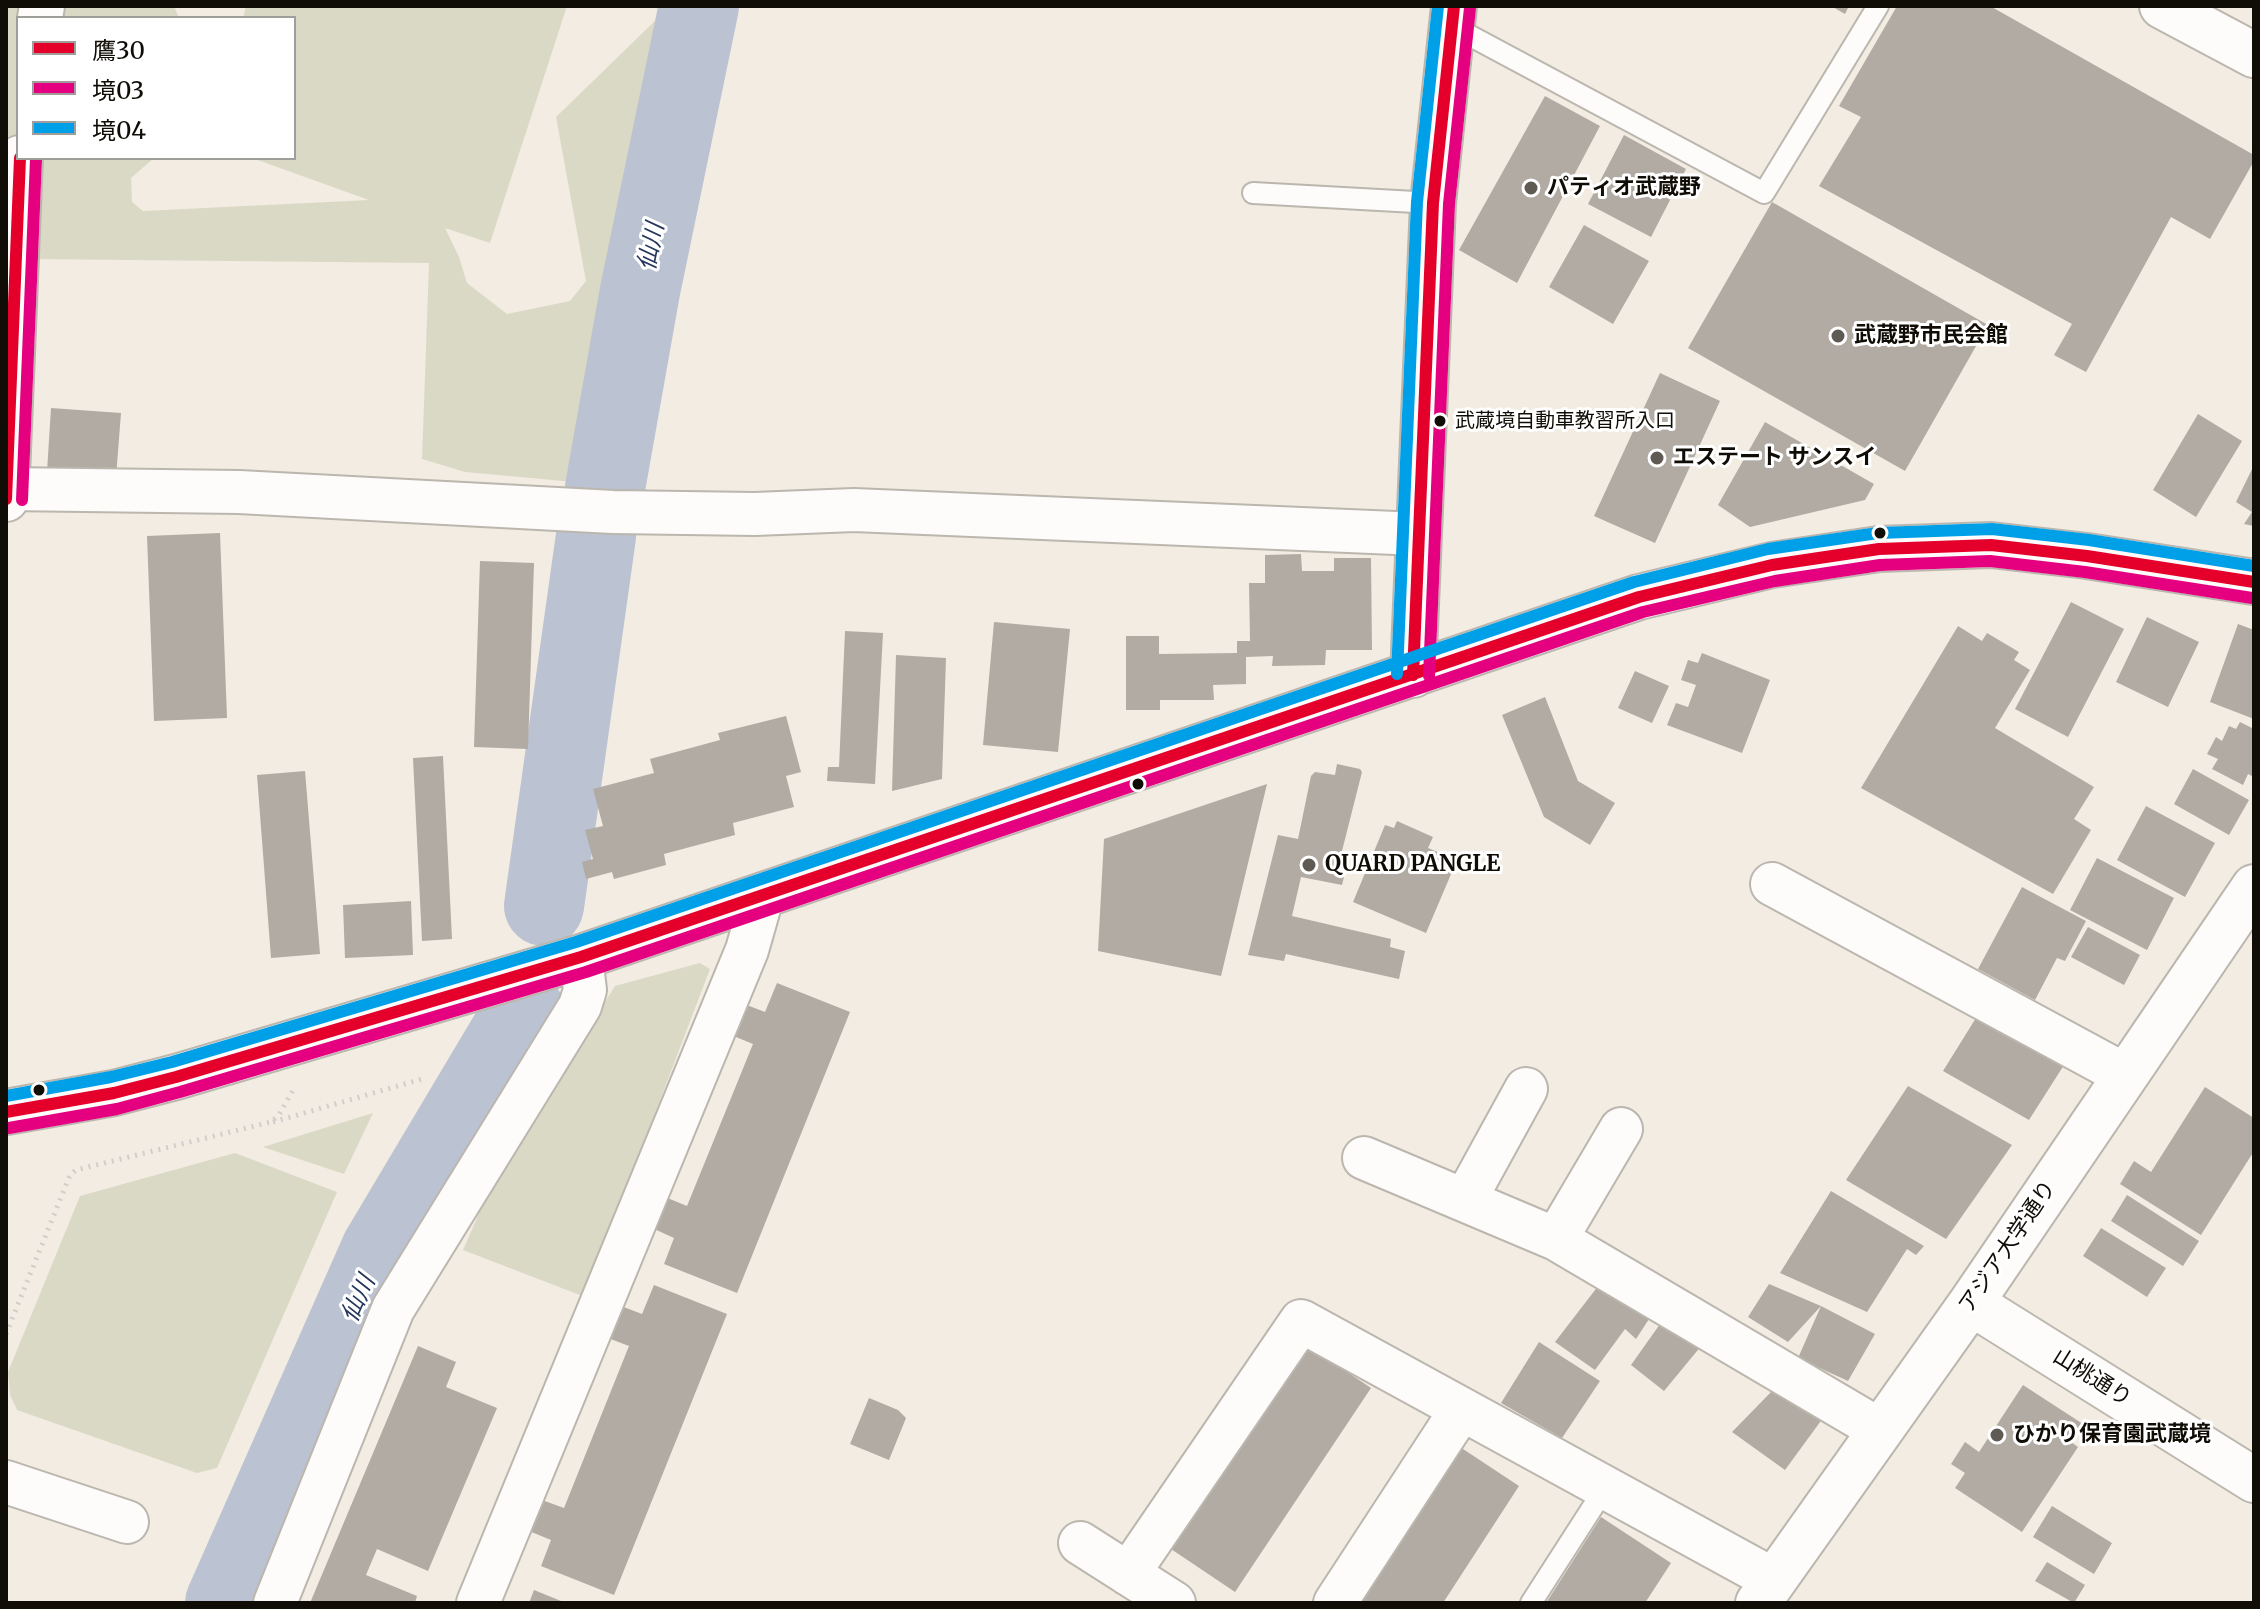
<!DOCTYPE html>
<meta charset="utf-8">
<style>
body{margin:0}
#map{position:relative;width:2260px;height:1609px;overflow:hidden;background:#f3ece2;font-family:Merriweather,"Noto Sans JP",serif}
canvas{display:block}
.frame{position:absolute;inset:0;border:8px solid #100c06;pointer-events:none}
.legend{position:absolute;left:16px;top:16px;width:280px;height:144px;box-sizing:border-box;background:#fff;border:2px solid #9f9e9b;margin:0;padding:10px 14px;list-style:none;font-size:24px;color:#100c06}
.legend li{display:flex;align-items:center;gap:16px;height:40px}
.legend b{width:40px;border:2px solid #9f9e9b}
</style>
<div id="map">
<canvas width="2260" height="1609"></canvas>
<div class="frame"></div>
<ul class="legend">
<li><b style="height:10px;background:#e4002b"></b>鷹30</li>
<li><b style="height:10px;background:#e4007f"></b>境03</li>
<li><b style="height:10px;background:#00a0e9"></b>境04</li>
</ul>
</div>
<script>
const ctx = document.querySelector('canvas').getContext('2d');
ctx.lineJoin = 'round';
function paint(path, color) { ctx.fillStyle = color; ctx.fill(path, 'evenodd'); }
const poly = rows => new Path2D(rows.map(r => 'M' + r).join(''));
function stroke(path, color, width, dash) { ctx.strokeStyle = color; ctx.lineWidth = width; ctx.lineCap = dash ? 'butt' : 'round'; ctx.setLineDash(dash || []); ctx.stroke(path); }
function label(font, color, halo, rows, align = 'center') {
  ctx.font = font + ' Merriweather,"Noto Sans JP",serif'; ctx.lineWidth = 6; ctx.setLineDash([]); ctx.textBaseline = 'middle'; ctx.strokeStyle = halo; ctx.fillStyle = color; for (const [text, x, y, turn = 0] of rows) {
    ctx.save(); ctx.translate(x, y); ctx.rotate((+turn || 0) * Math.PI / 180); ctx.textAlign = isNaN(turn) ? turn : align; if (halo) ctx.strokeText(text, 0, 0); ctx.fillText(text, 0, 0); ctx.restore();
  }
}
paint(poly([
 [6,6,174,6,179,18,18,18,18,158,154,158,131,178,132,202,143,211,369,200,252,158,294,158,294,18,243,18,246,6,567,6,490,243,445,228,459,257,467,283,507,314,570,301,586,281,556,117,659,17,596,484,465,472,422,459,429,263,31,259,6,216],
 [700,963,710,969,585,1297,463,1250,494,1179,615,986],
 [373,1113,344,1174,263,1147],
 [235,1153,337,1192,217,1468,197,1473,17,1410,10,1395,8,1372,80,1196]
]), '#dad9c5');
stroke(poly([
 [605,488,640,291,699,6],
 [544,906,596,536],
 [225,1603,381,1250,524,1010]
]), '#bbc2d1', 80);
paint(poly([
 [1831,6,1849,6,1845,14],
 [1897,6,1990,6,2254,155,2254,161,2210,239,2171,217,2086,372,2054,355,2072,324,1819,186,1861,117,1839,106],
 [1545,96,1600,126,1517,283,1459,250],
 [1624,135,1686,169,1651,237,1588,204],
 [1772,202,1988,325,1905,471,1688,348],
 [1584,225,1649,261,1613,324,1549,287],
 [1660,373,1720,401,1655,543,1594,516],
 [51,408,121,413,116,477,47,472],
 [2198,414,2242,441,2196,517,2153,490],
 [1765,422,1874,484,1865,500,1750,527,1718,505],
 [2254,465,2254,526,2244,524,2252,512,2236,502],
 [220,533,227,718,154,721,147,536],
 [1301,554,1302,571,1334,571,1334,558,1371,558,1372,650,1326,650,1325,665,1272,666,1273,656,1246,657,1246,684,1213,685,1214,700,1160,700,1160,710,1126,710,1126,636,1159,636,1159,654,1237,653,1237,641,1250,641,1249,583,1265,583,1265,555],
 [480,561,534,563,528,749,474,747],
 [2071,602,2124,629,2068,737,2015,709],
 [2147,617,2199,642,2168,707,2116,682],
 [994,622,1070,629,1058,752,983,745],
 [2238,624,2254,630,2254,719,2210,702],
 [1958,626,1982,641,1987,633,2019,652,2014,660,2030,670,1995,728,2094,787,2074,819,2091,830,2053,894,1861,788],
 [845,631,883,633,875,784,827,781,828,767,839,767],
 [1702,653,1770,680,1742,753,1667,725,1676,703,1688,707,1696,685,1681,680,1688,660,1698,663],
 [896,655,946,658,942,779,892,791],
 [1635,671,1669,686,1652,723,1618,708],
 [1545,697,1578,781,1615,803,1590,845,1544,817,1502,715],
 [786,716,801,772,786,776,794,807,733,823,735,835,664,854,666,865,614,879,612,872,586,879,582,862,593,859,585,830,603,826,593,789,654,773,650,759,720,740,718,733],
 [2240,722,2254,729,2254,777,2248,774,2243,785,2212,769,2218,759,2207,754,2216,737,2222,741,2229,726,2236,729],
 [443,756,452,939,422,941,413,758],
 [1337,764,1360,769,1362,772,1342,851,1350,853,1342,885,1301,877,1292,916,1391,939,1390,947,1405,951,1399,979,1286,954,1284,961,1248,955,1278,835,1298,839,1311,776,1315,772,1335,775],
 [2193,769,2249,800,2229,835,2174,804],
 [305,771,320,954,271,958,257,775],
 [1267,784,1221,976,1098,951,1104,839],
 [2146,806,2215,843,2185,897,2117,860],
 [1397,821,1433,837,1428,848,1457,860,1426,933,1353,902,1385,825,1394,828],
 [2097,858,2174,898,2147,950,2070,910],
 [2022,887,2086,921,2065,961,2057,958,2035,1000,1978,969],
 [411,901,413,955,345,958,343,905],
 [2088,927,2140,955,2124,985,2071,957],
 [777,983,850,1012,737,1293,664,1264,674,1238,652,1228,665,1197,687,1206,753,1044,731,1035,744,1004,765,1012],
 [1984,1005,2071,1054,2029,1120,1943,1071],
 [1908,1086,2012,1145,1946,1239,1846,1180],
 [2205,1087,2254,1118,2254,1151,2201,1235,2120,1184,2134,1161,2151,1172],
 [1831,1191,1924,1246,1916,1255,1907,1249,1867,1312,1780,1273],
 [2127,1195,2199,1241,2183,1266,2111,1221],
 [2101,1228,2166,1268,2147,1297,2083,1256],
 [1602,1281,1651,1316,1636,1339,1625,1329,1595,1370,1555,1342],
 [1769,1284,1821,1306,1788,1342,1748,1317],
 [654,1285,727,1314,614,1595,541,1566,551,1540,529,1531,542,1500,564,1508,629,1346,608,1338,621,1306,642,1314],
 [1821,1306,1875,1334,1848,1381,1798,1358],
 [1665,1317,1702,1345,1664,1391,1631,1365],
 [1539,1342,1600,1381,1562,1438,1501,1403],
 [1304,1343,1371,1388,1235,1592,1168,1547],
 [418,1346,456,1362,446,1387,497,1408,428,1571,377,1549,366,1575,417,1596,415,1603,310,1603],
 [2023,1385,2083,1424,2071,1442,2078,1447,2022,1532,1955,1488,1965,1473,1951,1464,1965,1442,1979,1452],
 [1772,1391,1823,1418,1785,1470,1732,1432],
 [869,1398,898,1410,906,1418,889,1460,850,1444],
 [1457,1445,1519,1486,1443,1603,1354,1603],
 [2052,1506,2112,1543,2094,1574,2033,1537],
 [1601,1517,1671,1563,1645,1603,1546,1603],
 [2047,1562,2085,1585,2074,1603,2035,1581],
 [534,1590,566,1603,529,1603]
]), '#b1aba4');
const lane = poly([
 [1450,25,1764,193,1878,6],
 [1253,193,1433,203],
 [1531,1603,1605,1488]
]);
const street = poly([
 [6,489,239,492,613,512,755,514,854,510,1419,534],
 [1772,884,2125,1075],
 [1364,1158,1556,1239,1880,1430],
 [1465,1200,1526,1089],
 [1556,1239,1621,1129],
 [6,1482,127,1522],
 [1080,1543,1174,1603],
 [1128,1574,1301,1321,1774,1580],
 [275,1603,393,1309,580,1006,585,990,581,957],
 [478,1603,747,950,763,894],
 [1335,1603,1461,1410]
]);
const secondary = poly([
 [40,18,42,6],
 [6,499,20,158],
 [1413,675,1433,203,1454,6],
 [6,1112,114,1093,176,1077,581,957,1639,597,1772,565,1879,549,1991,545,2087,556,2254,582],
 [1971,1303,2254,1480],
 [1758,1603,1971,1303,2254,887]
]);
const primary = poly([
 [2162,6,2254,55]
]);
stroke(lane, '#bbb6ae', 24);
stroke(street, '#bbb6ae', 46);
stroke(secondary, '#bbb6ae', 48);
stroke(primary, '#bbb6ae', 48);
stroke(poly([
 [273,1122,422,1079],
 [6,1334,70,1175,76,1170,271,1122,279,1115,293,1090]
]), '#d0cecc', 5, [2, 6]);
stroke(lane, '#fdfcfb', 20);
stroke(street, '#fdfcfb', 42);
stroke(secondary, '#fdfcfb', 44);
stroke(primary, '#fdfcfb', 44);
stroke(poly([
 [6,499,20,158],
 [1413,675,1433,203,1454,6],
 [6,1112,114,1093,176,1077,581,957,1639,597,1772,565,1879,549,1991,545,2087,556,2254,582]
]), '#e4002b', 12);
stroke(poly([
 [22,500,36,159],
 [1429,676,1449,204,1470,8],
 [9,1128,117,1109,180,1092,586,972,1643,612,1775,581,1880,565,1990,561,2085,572,2252,598]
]), '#e4007f', 12);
stroke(poly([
 [1397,674,1417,202,1438,6],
 [6,1096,111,1077,172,1062,576,942,1634,582,1768,549,1878,533,1992,529,2089,540,2254,566]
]), '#00a0e9', 12);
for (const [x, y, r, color] of [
 [1531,188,8,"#5f5a53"],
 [1838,336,8,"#5f5a53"],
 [1440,421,7,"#100c06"],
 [1657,458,8,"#5f5a53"],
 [1880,533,7,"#100c06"],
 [1138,784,7,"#100c06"],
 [1309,865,8,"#5f5a53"],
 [39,1090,7,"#100c06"],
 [1997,1435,8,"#5f5a53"]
]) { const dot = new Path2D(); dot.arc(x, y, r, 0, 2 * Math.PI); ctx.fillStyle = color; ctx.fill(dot); stroke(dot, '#fff', 3); }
label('20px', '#100c06', '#fff', [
 ["武蔵境自動車教習所入口",1455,421]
], 'left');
label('bold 22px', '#100c06', '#fff', [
 ["パティオ武蔵野",1547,188],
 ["武蔵野市民会館",1854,336],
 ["エステート サンスイ",1673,458],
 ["QUARD PANGLE",1325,865],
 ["ひかり保育園武蔵境",2013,1435]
], 'left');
label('22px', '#100c06', '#fff', [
 ["アジア大学通り",2008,1247,-56],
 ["山桃通り",2092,1378,32]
]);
label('italic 24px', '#26375d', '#fff', [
 ["仙川",652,247,-79],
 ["仙川",359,1299,-66]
]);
</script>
